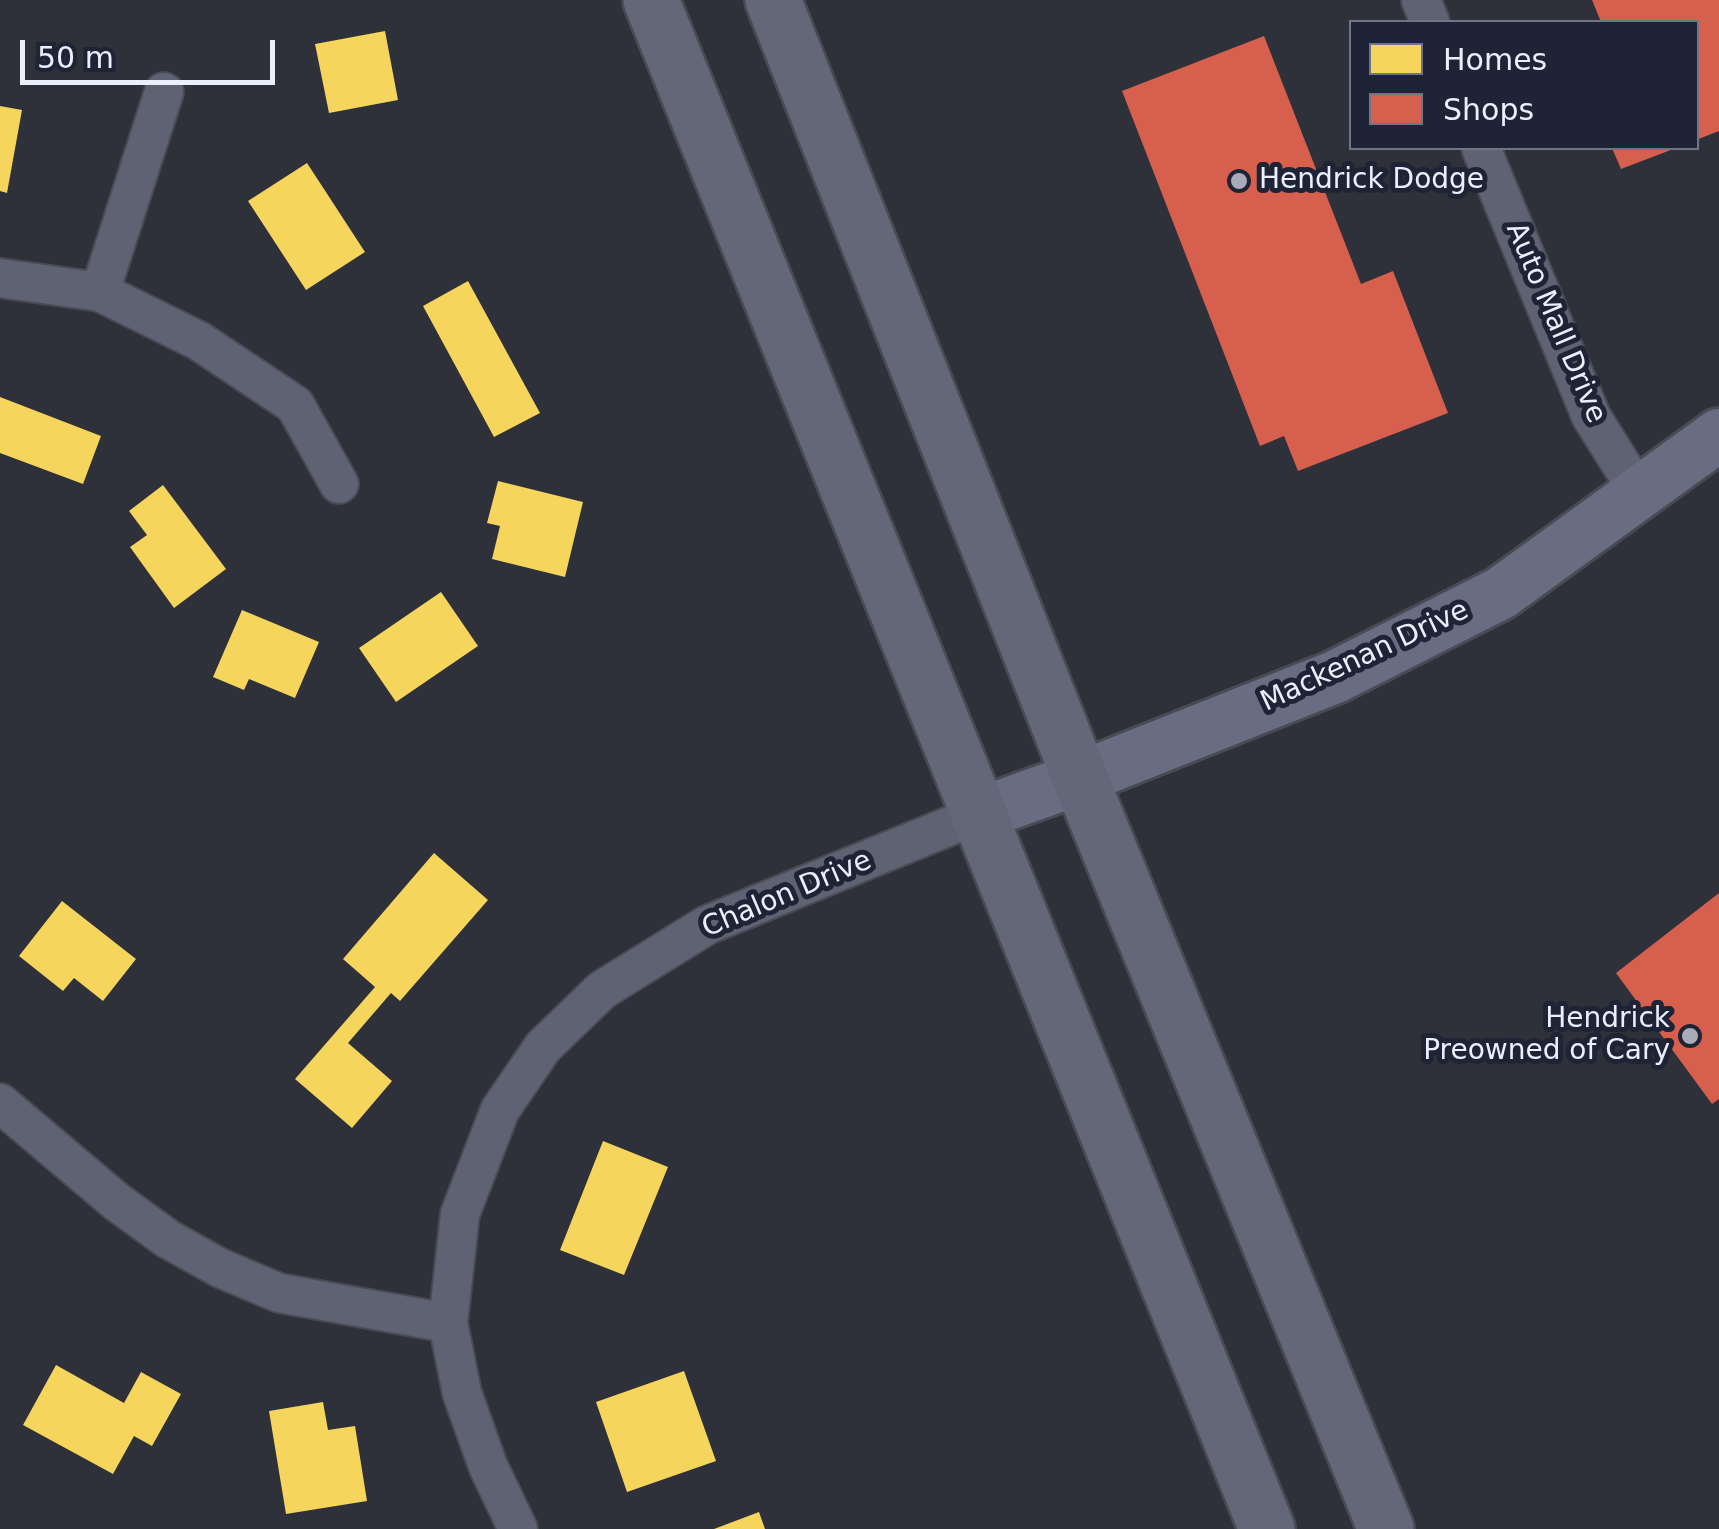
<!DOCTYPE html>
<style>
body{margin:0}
#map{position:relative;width:1719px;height:1529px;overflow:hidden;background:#2e303a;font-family:"DejaVu Sans",sans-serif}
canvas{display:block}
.legend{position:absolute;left:1349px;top:20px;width:350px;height:130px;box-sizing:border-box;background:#1e2335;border:2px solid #707484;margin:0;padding:12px 18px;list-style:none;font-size:30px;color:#ebeefb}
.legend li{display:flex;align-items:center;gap:20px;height:50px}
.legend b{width:50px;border:2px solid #707484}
.scale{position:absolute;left:20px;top:40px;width:255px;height:45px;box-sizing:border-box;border:5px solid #ebeefb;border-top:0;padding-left:12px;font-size:30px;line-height:35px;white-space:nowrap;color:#ebeefb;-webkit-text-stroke:8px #1e2335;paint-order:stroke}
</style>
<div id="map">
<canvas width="1719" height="1529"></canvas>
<ul class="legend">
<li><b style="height:28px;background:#f6d55c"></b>Homes</li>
<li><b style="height:28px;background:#d6604d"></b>Shops</li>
</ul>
<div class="scale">50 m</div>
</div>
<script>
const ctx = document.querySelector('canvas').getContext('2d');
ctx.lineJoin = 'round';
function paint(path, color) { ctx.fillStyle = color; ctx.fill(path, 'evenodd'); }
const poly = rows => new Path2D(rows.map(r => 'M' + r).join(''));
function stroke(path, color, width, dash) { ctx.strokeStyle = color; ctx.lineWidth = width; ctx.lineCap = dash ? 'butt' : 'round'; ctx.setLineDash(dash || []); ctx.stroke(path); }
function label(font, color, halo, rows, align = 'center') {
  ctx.font = font + ' "DejaVu Sans",sans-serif'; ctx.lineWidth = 10; ctx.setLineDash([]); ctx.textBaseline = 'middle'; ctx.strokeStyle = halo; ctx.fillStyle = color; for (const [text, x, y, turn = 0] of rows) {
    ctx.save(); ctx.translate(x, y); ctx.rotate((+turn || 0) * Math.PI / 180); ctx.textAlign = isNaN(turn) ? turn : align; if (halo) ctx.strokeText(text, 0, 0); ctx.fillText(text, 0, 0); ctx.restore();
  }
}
paint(poly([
 [385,31,398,100,329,113,315,44],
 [0,106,22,110,7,193,0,191],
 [307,163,365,252,306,290,248,201],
 [468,281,540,413,494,437,423,306],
 [0,397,101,436,83,484,0,453],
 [498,481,583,502,565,577,492,559,500,526,487,523],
 [163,485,226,569,174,608,130,547,147,535,129,511],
 [441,592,478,646,396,702,359,648],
 [242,610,319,642,295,698,249,679,244,690,213,677],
 [434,853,488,900,400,1001,391,993,348,1043,392,1081,352,1128,295,1079,375,987,343,959],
 [62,901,136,959,103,1001,74,978,63,991,19,956],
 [603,1141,668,1167,624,1275,560,1250],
 [56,1365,124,1403,141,1372,181,1394,152,1446,134,1436,113,1474,23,1425],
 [684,1371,716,1461,627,1492,596,1402],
 [323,1402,328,1430,355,1426,367,1501,286,1514,269,1411],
 [759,1512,765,1529,714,1529]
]), '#f6d55c');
paint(poly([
 [1592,0,1719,0,1719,131,1696,140,1696,22,1601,22],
 [1264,36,1361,284,1393,271,1448,413,1298,471,1284,436,1260,446,1122,91],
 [1612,148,1676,148,1621,169],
 [1719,893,1719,1099,1712,1104,1616,973]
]), '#d6604d');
const street = poly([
 [1421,0,1430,22],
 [1481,148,1591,416,1639,493],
 [0,278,100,292,199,341,295,405,339,484],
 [100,292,164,92],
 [0,1103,117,1202,168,1239,220,1268,279,1293,448,1323],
 [518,1529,488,1466,462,1393,448,1323,460,1214,500,1110,543,1047,602,990,707,925,977,815]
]);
const secondary = poly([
 [977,815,1080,778,1335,677,1501,593,1719,435]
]);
const highway = poly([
 [651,0,1267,1529],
 [773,0,1080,778,1386,1529]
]);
stroke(street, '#494b54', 42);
stroke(secondary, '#494b54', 58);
stroke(highway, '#494b54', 60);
stroke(street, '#5e6273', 38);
stroke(secondary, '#696d81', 52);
stroke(highway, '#636778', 55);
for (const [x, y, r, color] of [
 [1239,181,10,"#a9acb7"],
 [1690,1036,10,"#a9acb7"]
]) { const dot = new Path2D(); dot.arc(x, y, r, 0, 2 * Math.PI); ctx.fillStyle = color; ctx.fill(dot); stroke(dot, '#1e2335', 4); }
label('28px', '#ebeefb', '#1e2335', [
 ["Hendrick Dodge",1259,181],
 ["Hendrick",1670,1020,"right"],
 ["Preowned of Cary",1670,1052,"right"]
], 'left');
label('28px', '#ebeefb', '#1e2335', [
 ["Auto Mall Drive",1555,323,67],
 ["Mackenan Drive",1365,657,-25],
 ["Chalon Drive",787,895,-23]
]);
</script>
